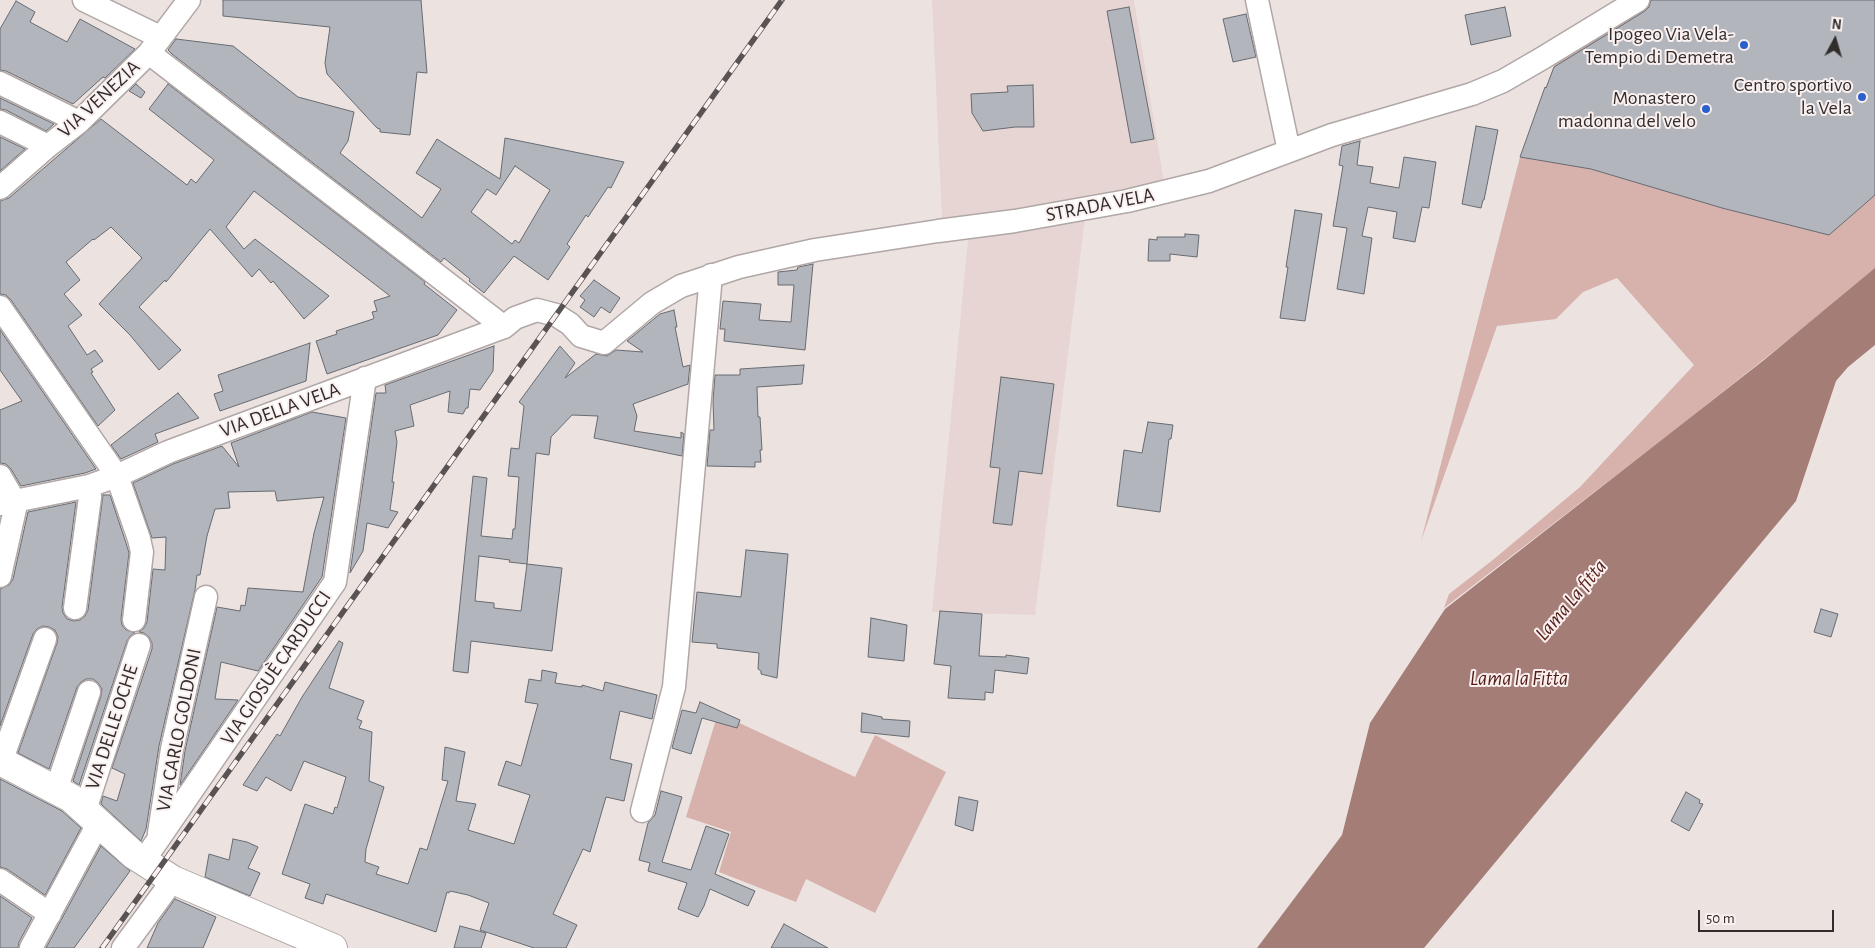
<!DOCTYPE html>
<meta charset="utf-8">
<style>
body{margin:0}
#map{position:relative;width:1875px;height:948px;overflow:hidden;background:#ece3e1;font-family:"Alegreya Sans",sans-serif}
canvas{display:block}
.north{position:absolute;left:1810px;top:15px;width:50px;height:50px;-webkit-text-stroke:4px #faf0ef;paint-order:stroke;rotate:6deg;font-size:14px;font-weight:700;line-height:20px;text-align:center;color:#312d2d}
.north::after{content:'';display:block;margin:auto;width:18px;height:22px;background:#312d2d;clip-path:polygon(50% 0,100% 100%,50% 72%,0 100%)}
.scale{position:absolute;left:1698px;top:910px;width:136px;height:22px;box-sizing:border-box;border:2px solid #312d2d;border-top:0;padding-left:6px;font-size:15px;line-height:18px;white-space:nowrap;color:#312d2d;-webkit-text-stroke:4px #faf0ef;paint-order:stroke}
</style>
<div id="map">
<canvas width="1875" height="948"></canvas>
<div class="north">N</div>
<div class="scale">50 m</div>
</div>
<script>
const ctx = document.querySelector('canvas').getContext('2d');
ctx.lineJoin = 'round';
function paint(path, color) { ctx.fillStyle = color; ctx.fill(path, 'evenodd'); }
const poly = rows => new Path2D(rows.map(r => 'M' + r).join(''));
function stroke(path, color, width, dash) { ctx.strokeStyle = color; ctx.lineWidth = width; ctx.lineCap = dash ? 'butt' : 'round'; ctx.setLineDash(dash || []); ctx.stroke(path); }
function label(font, color, halo, rows, align = 'center') {
  ctx.font = font + ' "Alegreya Sans",sans-serif'; ctx.lineWidth = 4; ctx.setLineDash([]); ctx.textBaseline = 'middle'; ctx.strokeStyle = halo; ctx.fillStyle = color; for (const [text, x, y, turn = 0] of rows) {
    ctx.save(); ctx.translate(x, y); ctx.rotate((+turn || 0) * Math.PI / 180); ctx.textAlign = isNaN(turn) ? turn : align; if (halo) ctx.strokeText(text, 0, 0); ctx.fillText(text, 0, 0); ctx.restore();
  }
}
paint(poly([
 [932,0,1134,0,1164,182,1088,195,1035,615,932,612,968,240,942,219]
]), '#e6d5d2');
paint(poly([
 [1654,0,1875,0,1875,271,1676,429,1444,608,1449,594,1494,559,1580,487,1694,365,1617,278,1583,292,1556,319,1497,326,1421,541,1520,157,1556,61],
 [718,713,855,777,875,735,946,772,875,913,806,879,796,902,719,872,731,832,686,817]
]), '#d7b1ac');
paint(poly([
 [1875,268,1875,345,1848,367,1836,381,1796,501,1424,948,1257,948,1342,835,1370,723,1445,609,1764,360]
]), '#a47d77');
const building = poly([
 [223,0,421,0,427,73,417,72,410,135,380,132,380,129,377,128,327,74,325,63,330,27,223,16,223,0],
 [1651,0,1875,0,1875,195,1829,235,1722,208,1591,169,1520,157,1545,87,1546,88,1554,67,1645,11,1649,7,1651,0],
 [16,1,35,12,30,22,67,42,80,19,135,49,105,78,103,77,73,104,6,71,0,70,0,29,16,1],
 [1129,7,1154,139,1131,143,1107,11,1129,7],
 [1505,7,1511,36,1471,45,1465,15,1505,7],
 [1246,14,1256,57,1233,62,1223,19,1246,14],
 [176,39,233,46,298,97,354,112,348,141,340,153,422,218,441,189,416,173,437,139,500,179,505,138,624,162,611,188,608,187,588,217,586,215,567,244,570,247,548,280,514,256,484,293,469,281,470,279,444,258,441,262,172,54,168,50,176,39],
 [515,166,550,190,519,243,515,240,512,244,471,212,487,189,496,195,515,166],
 [136,84,145,92,141,98,129,91,136,84],
 [168,84,425,282,424,284,457,310,438,335,327,374,316,341,337,334,336,331,373,319,374,318,372,312,377,311,374,301,390,296,254,191,226,227,244,249,255,239,329,296,304,319,273,281,271,283,259,269,252,277,210,229,166,282,165,280,139,307,181,350,159,370,130,335,99,304,142,258,111,227,94,240,93,239,66,262,80,280,64,294,82,315,68,326,87,355,95,350,103,361,91,369,93,372,91,373,115,410,98,426,11,300,6,295,0,294,0,201,9,198,101,119,187,185,191,179,196,183,214,160,149,109,168,84],
 [1033,85,1034,127,1015,127,983,131,972,113,971,94,1008,92,1007,86,1033,85],
 [0,98,54,124,46,131,6,110,0,109,0,98],
 [1476,126,1498,130,1484,200,1483,200,1481,208,1462,204,1476,126],
 [0,137,25,149,0,171,0,137],
 [1360,141,1357,165,1373,167,1370,183,1399,188,1404,157,1436,162,1429,208,1422,207,1415,242,1393,238,1397,212,1368,207,1362,236,1372,238,1364,294,1337,289,1347,228,1333,226,1343,166,1339,165,1342,146,1360,141],
 [1295,210,1322,214,1305,321,1280,318,1288,267,1286,267,1295,210],
 [1185,234,1199,235,1197,257,1170,254,1170,261,1148,261,1149,239,1157,240,1157,237,1185,237,1185,234],
 [813,264,805,350,724,341,725,329,720,329,723,301,761,304,759,320,791,322,794,285,778,285,778,272,797,270,798,267,813,264],
 [594,280,620,298,610,313,601,307,594,317,580,307,585,300,580,296,594,280],
 [674,310,677,327,675,327,683,367,690,365,688,384,633,404,637,416,634,431,681,438,681,432,684,434,682,456,594,438,598,416,572,415,551,437,549,455,536,453,527,564,562,568,552,651,471,641,468,673,453,671,473,476,487,478,481,536,512,539,513,529,515,529,519,477,508,476,511,448,519,449,524,406,519,402,560,346,575,363,565,378,596,354,607,356,616,350,643,352,627,341,660,314,674,310],
 [479,556,510,560,509,562,527,564,521,611,494,608,494,603,475,601,479,556],
 [0,330,96,469,85,473,21,486,11,469,6,464,0,463,0,410,22,401,0,370,0,330],
 [310,343,306,381,220,411,214,394,223,391,218,375,310,343],
 [494,346,493,371,480,390,470,389,468,408,466,408,463,414,448,412,450,391,410,405,414,426,395,431,397,442,392,482,394,482,390,510,398,512,388,528,367,523,363,551,350,573,376,393,386,393,385,385,494,346],
 [804,365,802,384,757,387,758,417,760,417,762,450,760,450,761,462,755,462,755,467,707,466,710,430,714,430,713,401,715,375,740,375,740,369,804,365],
 [1001,377,1054,384,1042,474,1019,471,1012,525,1010,525,993,523,1000,468,990,467,1001,377],
 [178,393,199,418,155,434,158,442,121,459,111,445,178,393],
 [312,412,346,418,322,577,258,671,221,662,215,699,238,700,180,785,185,751,217,607,240,611,241,605,245,606,248,588,303,592,314,533,324,497,277,501,275,491,228,492,230,508,215,509,207,536,200,575,197,575,195,590,159,746,146,829,141,841,101,804,103,796,117,801,125,774,112,768,152,649,152,643,149,637,144,633,139,632,144,628,147,622,153,569,165,570,166,537,152,538,133,483,173,464,222,446,239,467,231,443,312,412],
 [1148,422,1173,425,1171,439,1169,439,1160,512,1117,506,1124,450,1142,453,1148,422],
 [103,495,110,495,126,543,129,553,121,619,122,625,126,630,135,633,130,636,127,641,79,785,73,781,101,696,102,689,98,683,93,679,86,679,81,682,77,687,49,769,18,753,57,643,58,637,55,630,49,627,43,626,37,629,33,634,0,726,0,589,9,585,13,579,28,512,76,502,62,607,63,613,67,619,74,621,80,620,85,616,88,610,103,495],
 [746,550,788,554,777,678,761,674,761,671,758,669,759,653,717,648,717,644,692,642,697,592,741,597,746,550],
 [1821,609,1838,614,1831,637,1814,632,1821,609],
 [940,611,982,614,979,656,1006,657,1006,655,1029,658,1027,674,995,670,993,693,985,692,985,700,948,698,951,666,934,664,940,611],
 [871,618,907,625,904,661,868,657,871,618],
 [339,641,343,643,329,688,364,701,357,719,362,721,359,728,372,732,369,781,384,787,366,849,365,862,379,867,376,874,408,884,420,848,427,850,448,781,442,780,445,747,465,752,456,801,476,804,468,830,514,844,530,795,498,785,506,761,521,766,538,704,525,702,529,679,541,681,542,670,557,673,555,683,582,687,582,685,603,691,605,682,657,695,652,719,620,711,610,759,632,764,624,801,606,797,590,852,583,849,553,914,577,925,566,948,534,948,480,930,489,903,468,895,450,891,449,893,447,892,436,932,326,894,323,904,305,898,310,884,282,874,305,804,333,814,335,807,337,808,346,777,304,761,291,791,266,777,257,791,243,785,277,734,280,736,302,697,339,641],
 [700,702,740,720,737,728,702,718,691,754,672,748,682,710,696,713,700,702],
 [862,713,882,717,882,719,910,721,909,737,861,732,862,713],
 [0,779,62,811,81,828,45,895,7,869,0,867,0,779],
 [661,791,682,797,662,862,691,870,706,826,729,834,715,874,755,891,748,906,710,889,704,906,698,917,678,909,687,883,648,871,650,863,639,860,648,823,655,815,661,791],
 [1686,792,1700,800,1699,803,1703,804,1689,831,1671,821,1686,792],
 [959,797,978,801,973,831,955,825,959,797],
 [233,839,247,842,258,847,248,868,260,873,250,896,205,877,209,854,229,860,233,839],
 [101,846,130,871,74,948,46,948,101,846],
 [0,896,32,918,19,942,18,948,0,948,0,896],
 [175,899,216,917,203,948,147,948,158,923,175,899],
 [784,924,828,948,771,948,784,924],
 [460,926,486,933,481,948,454,948,460,926]
]);
paint(building, '#b2b6bc');
stroke(building, '#676b71', 1);
const minor = poly([
 [84,0,160,37],
 [1257,0,1289,151],
 [149,53,504,327],
 [0,83,79,122],
 [0,122,48,146],
 [0,188,48,146,79,122,149,53,189,0],
 [0,307,117,476,139,539,142,552,134,620],
 [0,476,15,502,15,509,0,576],
 [0,504,89,486,117,476,168,452,504,327,515,318,537,310,556,315,570,324,581,336,604,343,652,303,681,286,739,267,815,250,938,231,1015,221,1127,201,1209,181,1332,135,1472,94,1503,81,1541,59,1638,0],
 [75,608,90,497,89,486],
 [1,762,45,639],
 [56,790,89,692],
 [85,810,139,645],
 [642,811,674,687,711,275],
 [159,833,172,749,206,597],
 [151,850,335,582,365,378],
 [0,880,50,914],
 [31,948,99,822],
 [123,948,173,880]
]);
const tertiary = poly([
 [0,761,71,798,134,855,173,880,333,948]
]);
stroke(minor, '#b0a7a6', 25);
stroke(tertiary, '#b0a7a6', 30);
stroke(minor, '#fff', 22);
stroke(tertiary, '#fff', 28);
const rail = poly([
 [102,948,782,0]
]);
stroke(rail, '#595453', 5.5);
stroke(rail, '#faf0ef', 4, [11]);
for (const [x, y, r, color] of [
 [1744,45,5,"#2a60ce"],
 [1862,97,5,"#2a60ce"],
 [1706,109,5,"#2a60ce"]
]) { const dot = new Path2D(); dot.arc(x, y, r, 0, 2 * Math.PI); ctx.fillStyle = color; ctx.fill(dot); stroke(dot, '#faf0ef', 2); }
label('20px', '#312d2d', '#faf0ef', [
 ["Ipogeo Via Vela-",1734,34],
 ["Tempio di Demetra",1734,57],
 ["Centro sportivo",1852,85],
 ["la Vela",1852,108],
 ["Monastero",1696,98],
 ["madonna del velo",1696,121]
], 'right');
label('20px', '#312d2d', '#faf0ef', [
 ["VIA VENEZIA",99,99,-43],
 ["STRADA VELA",1100,205,-11],
 ["VIA DELLA VELA",280,410,-20],
 ["VIA GIOSUÈ CARDUCCI",276,668,-56],
 ["VIA DELLE OCHE",112,727,-72],
 ["VIA CARLO GOLDONI",179,730,-79]
]);
label('italic 21px', '#531e19', '#faf0ef', [
 ["Lama La fitta",1571,600,-50],
 ["Lama la Fitta",1519,679]
]);
</script>
